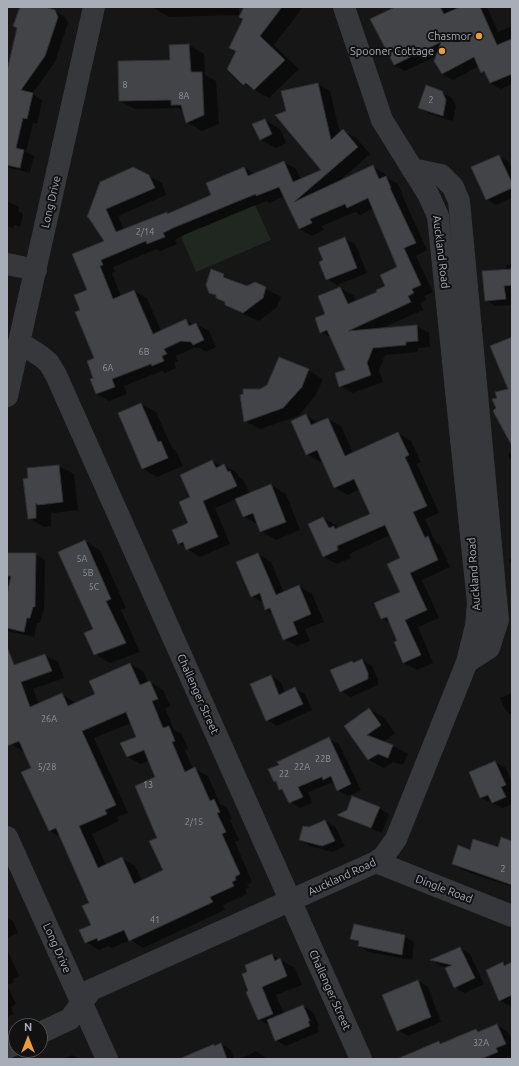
<!DOCTYPE html>
<style>
body{margin:0}
#map{position:relative;width:519px;height:1066px;overflow:hidden;background:#161617;font-family:Ubuntu,sans-serif}
canvas{display:block}
.frame{position:absolute;inset:0;border:8px solid #a8aeb7;pointer-events:none}
.north{position:absolute;left:8px;top:1018px;width:40px;height:40px;box-sizing:border-box;background:#111112;border:1px solid #4d5054;border-radius:50%;rotate:0deg;font-size:11px;font-weight:700;line-height:16px;text-align:center;color:#a8aeb7}
.north::after{content:'';display:block;margin:auto;width:14px;height:18px;background:#e99d3c;clip-path:polygon(50% 0,100% 100%,50% 72%,0 100%)}
</style>
<div id="map">
<canvas width="519" height="1066"></canvas>
<div class="frame"></div>
<div class="north">N</div>
</div>
<script>
const ctx = document.querySelector('canvas').getContext('2d');
ctx.lineJoin = 'round';
function paint(path, color) { ctx.fillStyle = color; ctx.fill(path, 'evenodd'); }
const poly = rows => new Path2D(rows.map(r => 'M' + r).join(''));
function stroke(path, color, width, dash) { ctx.strokeStyle = color; ctx.lineWidth = width; ctx.lineCap = dash ? 'butt' : 'round'; ctx.setLineDash(dash || []); ctx.stroke(path); }
function label(font, color, halo, rows, align = 'center') {
  ctx.font = font + ' Ubuntu,sans-serif'; ctx.lineWidth = 4; ctx.setLineDash([]); ctx.textBaseline = 'middle'; ctx.strokeStyle = halo; ctx.fillStyle = color; for (const [text, x, y, turn = 0] of rows) {
    ctx.save(); ctx.translate(x, y); ctx.rotate((+turn || 0) * Math.PI / 180); ctx.textAlign = isNaN(turn) ? turn : align; if (halo) ctx.strokeText(text, 0, 0); ctx.fillText(text, 0, 0); ctx.restore();
  }
}
paint(poly([
 [255,205,271,240,196,272,181,236]
]), '#202720');
paint(poly([
 [21,7,41,7,55,11,65,17,68,23,55,62,32,94,42,100,37,124,33,123,26,152,34,156,30,173,7,167,7,75,18,28],
 [152,7,239,7,239,15,169,17],
 [245,7,303,7,274,45,299,69,269,98,244,84,238,51],
 [397,7,487,7,498,32,512,26,512,69,508,71,512,79,512,84,501,89,490,83,487,75,482,72,479,66,453,80,442,74,438,55,405,71,394,65],
 [189,45,204,54,205,75,216,81,219,124,202,131,187,122,184,111,179,108,135,109,120,101],
 [318,84,330,91,340,134,343,131,356,138,370,154,338,182,373,167,385,174,387,178,398,184,403,195,402,195,427,250,416,256,433,292,424,296,426,300,420,303,423,310,380,329,417,326,429,333,430,347,418,348,418,352,385,355,379,370,383,382,353,393,340,386,346,370,332,338,321,332,327,314,340,288,353,295,356,302,378,293,386,286,399,268,374,208,360,215,355,212,322,226,324,230,312,236,299,229,285,196,269,203,267,201,254,206,186,234,175,240,177,244,160,251,157,249,113,267,115,272,112,273,121,297,134,291,147,298,161,331,186,320,194,325,196,324,209,331,216,347,206,352,200,348,194,348,176,356,178,361,174,363,176,368,165,373,162,371,124,386,127,394,109,401,96,394,95,379,96,359,82,310,105,241,90,218,149,176,162,183,166,195,118,216,124,230,166,213,169,214,213,196,244,168,255,174,284,162,296,169,301,180,322,170,287,112],
 [441,92,452,98,456,106,453,121,430,114,420,108],
 [265,120,280,129,286,143,276,148,261,140],
 [499,156,509,162,512,168,512,198,496,205,486,199],
 [7,201,19,207,18,211,23,214,20,227,14,225,14,228,7,226],
 [344,238,355,244,367,273,337,285,327,279,324,260],
 [512,264,512,305,496,306,486,300,506,270,506,265],
 [223,275,247,287,255,283,281,297,277,307,259,321,241,313,226,305,226,303,210,292],
 [308,370,323,379,316,395,298,416,260,429,245,421,260,390],
 [141,404,156,412,172,448,176,451,183,466,157,477,142,468],
 [306,415,319,423,328,419,341,426,353,453,398,433,411,441,421,462,417,464,439,513,425,519,436,543,440,545,450,567,422,580,439,618,418,627,433,663,417,670,404,663,395,643,399,641,391,623,382,619,401,592,402,559,390,535,349,554,351,558,337,564,324,557,323,518,336,525,338,529,372,514,360,489,348,495,335,488,323,460,320,462,307,454],
 [512,452,512,463,508,454],
 [212,461,221,466,224,465,237,473,239,477,243,480,250,494,271,485,286,494,300,530,276,540,261,531,259,525,243,516,237,499,215,508,230,544,200,557,179,543,190,523,191,497],
 [59,466,74,474,78,510,53,513,51,512,51,526,44,527,29,518,29,479],
 [85,541,100,550,126,608,121,610,140,652,110,663,95,654,94,630],
 [7,554,35,554,45,560,44,612,43,612,40,623,37,623,34,637,7,631,7,600,11,581,7,579],
 [258,554,271,562,284,593,299,586,312,594,324,622,305,629,310,641,297,646,284,639,273,614,266,610,264,603,251,596],
 [512,558,512,565,509,560],
 [45,655,58,662,64,678,33,689,39,704,62,694,76,703,97,695,130,664,143,671,148,683,150,682,163,690,170,706,165,708,174,730,182,734,188,749,185,750,193,769,195,769,208,776,220,804,227,808,232,819,230,820,239,840,235,842,252,882,247,884,249,888,245,889,247,894,223,905,225,910,143,948,131,940,112,948,108,946,99,950,86,942,92,926,91,903,61,837,49,831,32,768,24,752,11,744,7,735,7,669],
 [131,723,137,737,127,757,141,764,149,761,157,777,158,838,164,871,142,881,135,866,121,858,106,865,92,834,119,821,117,817,128,813,94,738],
 [102,936,92,941,92,938],
 [362,660,372,666,378,680,378,685,351,697,341,691,352,662,354,663],
 [271,676,281,682,285,693,295,689,305,694,312,710,277,726,267,720],
 [512,693,512,715,506,711,500,698],
 [369,709,384,718,395,733,383,742,393,746,408,754,403,765,393,762,384,768,369,760,346,726],
 [329,739,339,744,361,790,348,796,338,790,336,784,331,783,308,792,312,803,300,808,290,802,285,792,280,789,278,783,274,782,280,766],
 [495,762,506,768,512,783,512,792,511,793,512,804,503,808,481,798,470,772],
 [379,808,389,814,382,833,348,820,339,815],
 [325,821,335,827,345,846,333,852,310,846,300,840,309,828],
 [512,842,512,887,465,871,453,864,471,851,498,849],
 [7,918,13,921,18,933,7,938],
 [404,936,414,942,412,960,369,952,359,946,360,943,352,939],
 [460,948,470,954,484,984,465,993,454,987,449,968,441,966,432,961],
 [7,949,19,976,13,979,14,982,7,985,16,1004,11,1007,14,1014,7,1017],
 [272,955,295,968,302,985,276,995,284,1014,303,1006,313,1012,319,1026,317,1027,319,1032,286,1046,276,1040,270,1026,259,1019,250,992,249,972],
 [503,963,507,966,512,964,512,1005,510,1006,499,1000],
 [418,981,428,987,441,1022,408,1036,398,1030],
 [497,1025,508,1032,512,1041,512,1059,408,1059,439,1042,442,1044,476,1030,481,1032],
 [221,1044,231,1050,234,1059,200,1059,214,1045,215,1046],
 [256,1051,267,1059,240,1059],
 [72,1055,79,1059,64,1059]
]), '#0007');
const building = poly([
 [20,7,45,7,55,10,58,17,45,56,21,90,33,93,27,119,23,118,16,148,24,150,20,168,7,165,7,71,17,28,13,26,20,7],
 [244,7,282,7,260,36,285,60,254,90,246,83,243,85,227,69,236,51,229,48,243,19,239,17,244,7],
 [395,7,440,7,444,14,460,7,480,7,497,45,512,39,512,74,490,83,484,71,481,73,474,57,442,74,434,61,441,42,394,65,370,19,395,7],
 [189,44,191,72,202,72,204,115,186,123,181,105,171,105,171,100,119,101,118,61,170,60,169,45,189,44],
 [318,83,331,140,343,129,358,147,294,202,373,165,379,179,386,176,391,188,390,188,416,243,404,248,421,285,412,289,414,293,408,296,411,302,348,331,417,325,418,341,406,342,406,345,373,348,367,363,371,375,339,387,335,373,345,370,327,330,320,333,315,318,325,314,318,296,340,287,348,304,377,292,376,290,385,286,380,275,397,267,368,198,347,208,345,204,310,219,312,223,299,229,279,187,256,196,256,194,241,200,173,228,163,233,165,237,147,244,146,241,101,260,103,265,100,266,113,299,134,290,153,334,186,319,189,326,196,323,204,340,193,345,191,342,181,341,164,349,167,354,162,356,164,361,152,366,151,364,112,379,115,387,96,394,90,379,93,378,87,361,94,358,75,312,80,310,74,295,87,290,72,254,104,241,88,217,87,217,100,182,133,167,149,175,155,188,106,209,116,232,167,212,167,214,211,195,206,183,244,167,248,176,284,161,293,182,321,170,275,115,286,111,281,91,318,83],
 [426,85,442,91,446,100,443,116,418,108,426,85],
 [265,119,272,134,260,140,252,124,265,119],
 [499,155,512,183,512,188,486,200,471,167,499,155],
 [345,237,357,268,326,280,319,262,323,260,318,248,345,237],
 [211,269,224,274,223,277,247,286,255,282,266,287,263,298,243,313,225,305,225,302,216,298,216,295,209,293,206,285,211,269],
 [512,269,512,285,504,286,506,299,485,301,482,271,512,269],
 [512,337,512,446,493,411,496,408,492,399,497,398,495,392,508,389,490,346,512,337],
 [279,357,309,369,302,387,283,408,244,422,240,395,243,394,243,389,260,389,267,385,279,357],
 [141,403,158,442,161,441,168,458,142,469,118,413,141,403],
 [306,414,311,425,328,418,345,456,398,432,409,455,405,457,427,506,413,512,425,538,428,536,438,560,410,573,427,610,405,620,421,655,403,663,394,642,397,641,387,617,381,619,374,603,400,592,387,564,400,558,385,525,337,546,338,550,323,557,308,524,323,517,329,528,334,526,335,529,370,514,354,479,334,488,317,450,306,455,291,421,306,414],
 [212,460,216,468,224,464,228,472,230,471,237,486,203,501,218,537,186,550,183,542,178,544,172,530,188,523,179,502,190,497,180,475,212,460],
 [59,465,63,502,38,505,36,503,36,518,28,519,23,479,28,478,27,468,59,465],
 [271,484,286,522,260,532,253,513,243,517,235,499,271,484],
 [85,540,111,599,106,601,126,643,94,655,84,633,93,629,58,552,85,540],
 [7,553,36,553,35,607,33,607,30,618,27,618,24,632,7,628,7,595,11,576,7,576,7,553],
 [258,553,276,595,299,585,311,614,293,622,298,634,283,640,270,608,265,610,260,593,251,597,236,562,258,553],
 [7,649,8,649,14,665,45,654,52,671,21,682,30,707,62,693,68,706,95,694,89,681,130,663,140,685,150,681,158,699,152,701,163,728,169,726,175,741,172,742,185,772,195,767,210,801,214,799,220,812,217,813,226,832,222,834,240,874,235,877,236,880,232,882,234,886,210,897,213,902,129,941,124,930,98,941,97,938,85,943,79,930,91,925,82,906,89,903,56,828,49,831,21,772,31,768,19,741,7,746,7,649],
 [126,712,136,737,120,743,127,757,144,750,155,777,135,786,157,838,149,841,163,870,134,884,122,857,98,868,79,826,107,814,105,810,116,805,82,731,126,712],
 [362,659,368,673,368,679,340,692,330,670,352,661,353,663,362,659],
 [271,675,279,695,295,687,303,704,266,721,250,684,271,675],
 [369,708,381,725,367,735,393,745,388,758,378,754,368,760,344,726,369,708],
 [329,737,351,784,337,791,331,776,323,780,322,777,298,787,303,797,289,803,282,789,279,790,276,781,274,782,268,769,279,765,277,762,329,737],
 [495,761,506,785,501,787,506,797,492,803,488,795,480,798,469,772,495,761],
 [352,796,380,807,371,828,337,815,347,810,352,796],
 [325,820,335,841,322,846,299,840,303,826,309,827,325,820],
 [501,837,512,841,512,885,452,864,458,845,470,850,473,839,498,847,501,837],
 [354,924,405,935,402,955,358,946,359,941,350,939,354,924],
 [460,947,475,978,454,988,445,968,452,965,430,960,460,947],
 [272,954,275,961,280,958,287,976,262,987,273,1014,258,1020,246,992,248,991,242,974,247,972,245,965,272,954],
 [503,962,504,966,512,962,512,995,499,1001,486,970,503,962],
 [418,980,431,1017,397,1031,382,995,418,980],
 [303,1005,310,1021,308,1021,310,1026,275,1041,267,1020,303,1005],
 [497,1024,506,1044,496,1048,498,1052,481,1059,397,1059,439,1041,440,1044,476,1029,478,1032,497,1024],
 [221,1043,227,1059,179,1059,214,1044,214,1046,221,1043]
]);
paint(building, '#424447');
stroke(building, '#303033', 1);
stroke(poly([
 [412,169,441,175,453,187,459,201,498,620,489,648,467,662],
 [7,264,36,270],
 [19,342,42,357,49,363,56,375,361,1059],
 [7,396,94,7],
 [7,837,107,1059],
 [376,862,512,916],
 [40,1033,70,1019,91,990,376,862,384,856,396,839,467,662,476,626,478,603,438,216,428,194,382,120,344,7],
 [7,1048,16,1044]
]), '#37383c', 22);
for (const [x, y, r, color] of [
 [479,36,4,"#e99d3c"],
 [442,51,4,"#e99d3c"]
]) { const dot = new Path2D(); dot.arc(x, y, r, 0, 2 * Math.PI); ctx.fillStyle = color; ctx.fill(dot); stroke(dot, '#111112', 1.5); }
label('9px', '#8e949b', null, [
 ["8",125,85],
 ["8A",184,96],
 ["2",431,100],
 ["2/14",145,232],
 ["6B",144,352],
 ["6A",108,368],
 ["5A",82,559],
 ["5B",88,573],
 ["5C",94,587],
 ["26A",49,719],
 ["22B",323,759],
 ["5/28",47,767],
 ["22A",302,767],
 ["22",284,774],
 ["13",148,785],
 ["2/15",194,822],
 ["2",503,869],
 ["41",155,920],
 ["32A",481,1043]
]);
label('11px', '#a8aeb7', '#111112', [
 ["Chasmor",471,36],
 ["Spooner Cottage",434,51]
], 'right');
label('11px', '#a8aeb7', '#111112', [
 ["Long Drive",51,202,-77],
 ["Auckland Road",441,252,83],
 ["Auckland Road",474,574,-94],
 ["Challenger Street",198,694,66],
 ["Auckland Road",342,877,-25],
 ["Dingle Road",444,889,21],
 ["Long Drive",57,948,66],
 ["Challenger Street",330,990,66]
]);
</script>
